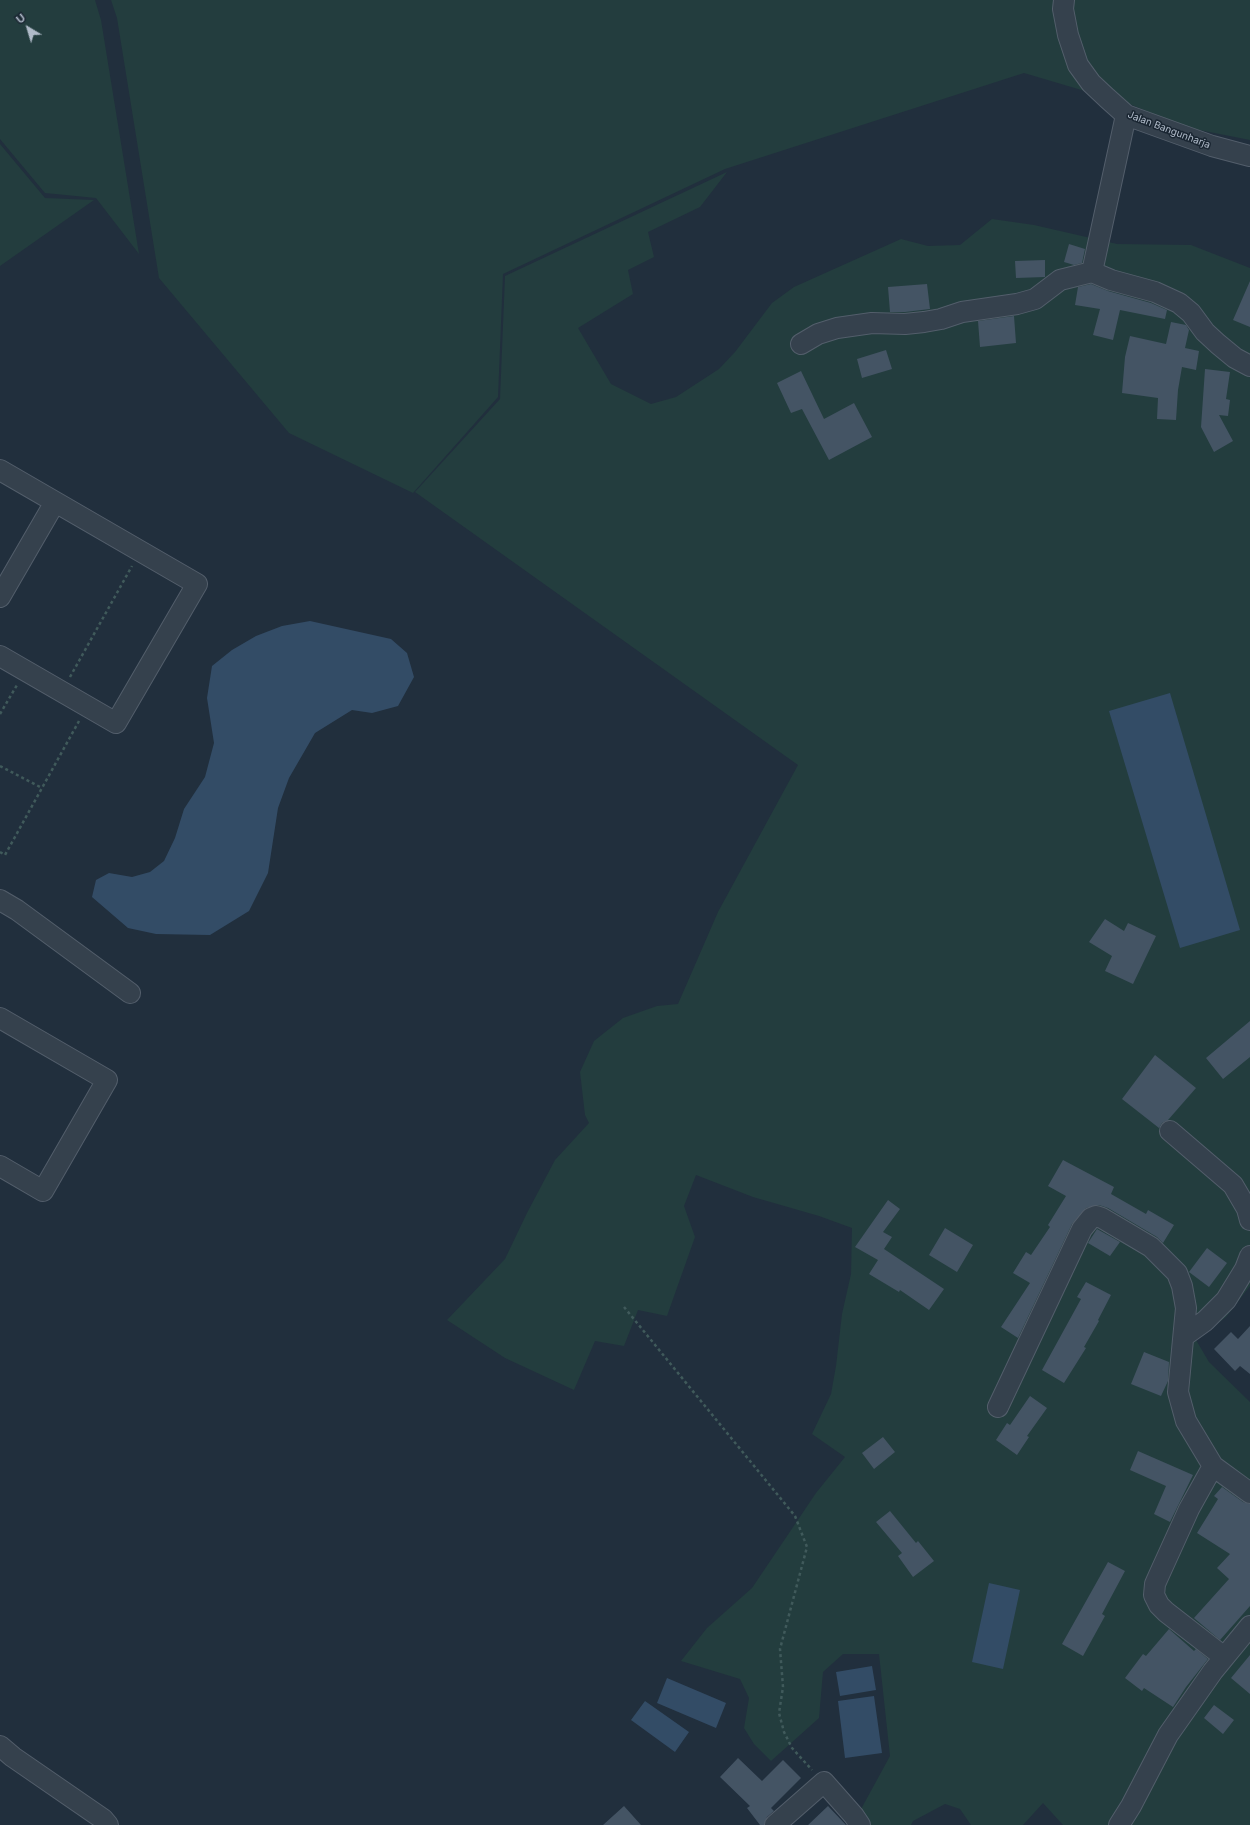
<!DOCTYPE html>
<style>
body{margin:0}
#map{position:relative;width:1250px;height:1825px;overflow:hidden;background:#212f3d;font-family:Inter,sans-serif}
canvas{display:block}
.north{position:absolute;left:8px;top:8px;width:40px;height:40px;-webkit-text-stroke:3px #1a2632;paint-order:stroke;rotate:322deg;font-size:11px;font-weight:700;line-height:16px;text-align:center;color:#b0bbc9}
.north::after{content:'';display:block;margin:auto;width:14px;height:18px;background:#b0bbc9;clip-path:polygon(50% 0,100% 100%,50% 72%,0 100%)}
</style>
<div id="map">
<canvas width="1250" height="1825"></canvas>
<div class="north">U</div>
</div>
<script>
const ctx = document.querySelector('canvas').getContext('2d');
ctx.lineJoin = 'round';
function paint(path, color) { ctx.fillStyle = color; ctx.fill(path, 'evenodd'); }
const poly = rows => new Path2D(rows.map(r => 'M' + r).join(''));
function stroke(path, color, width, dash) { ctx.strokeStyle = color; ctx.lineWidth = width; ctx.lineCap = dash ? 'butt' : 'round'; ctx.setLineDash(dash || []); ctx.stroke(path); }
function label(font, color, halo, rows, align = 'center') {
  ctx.font = font + ' Inter,sans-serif'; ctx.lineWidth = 3; ctx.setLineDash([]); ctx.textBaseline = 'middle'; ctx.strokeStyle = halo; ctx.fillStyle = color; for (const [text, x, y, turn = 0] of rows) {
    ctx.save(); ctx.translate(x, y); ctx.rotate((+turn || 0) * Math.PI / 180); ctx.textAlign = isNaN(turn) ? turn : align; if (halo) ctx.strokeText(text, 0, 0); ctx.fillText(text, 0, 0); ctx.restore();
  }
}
paint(poly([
 [0,0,95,0,101,20,139,254,96,198,45,193,0,139],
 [111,0,1250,0,1250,140,1184,127,1132,105,1024,73,725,169,503,274,498,397,413,493,289,433,159,278,117,18],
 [0,144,45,198,94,200,0,266],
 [727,172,700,207,648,232,654,257,628,270,633,294,578,328,611,384,651,404,676,397,719,369,735,352,772,303,794,287,901,239,928,246,960,245,992,219,1034,225,1117,244,1191,245,1250,268,1250,1286,1226,1317,1196,1340,1209,1362,1250,1402,1250,1615,1229,1640,1112,1825,1063,1825,1043,1803,1023,1825,971,1825,960,1809,945,1804,913,1821,911,1825,868,1825,860,1811,890,1756,879,1654,843,1654,823,1672,819,1718,771,1761,754,1744,744,1728,749,1698,740,1679,681,1661,707,1628,752,1588,816,1493,845,1457,812,1434,831,1394,836,1366,842,1314,851,1274,852,1228,819,1216,753,1197,696,1175,684,1206,695,1237,667,1316,638,1310,624,1346,595,1341,574,1390,505,1358,447,1320,505,1259,527,1213,555,1160,589,1123,585,1115,580,1072,594,1041,623,1018,657,1006,678,1004,718,912,798,765,415,492,500,399,505,276],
 [1250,1637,1250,1825,1126,1825,1180,1728]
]), '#233d3e');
paint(poly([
 [310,621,391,639,407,653,414,677,398,706,372,713,352,710,315,733,289,778,278,808,268,873,249,911,210,935,156,934,128,928,92,897,96,880,109,873,132,877,150,872,164,861,175,838,184,809,205,777,214,743,207,698,212,666,232,650,256,636,282,626],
 [1170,693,1240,930,1180,948,1109,711],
 [989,1583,1020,1590,1003,1669,972,1662],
 [872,1666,876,1690,840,1696,836,1672],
 [667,1678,726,1703,716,1728,657,1703],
 [874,1696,882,1753,845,1758,838,1701],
 [645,1701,689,1732,675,1752,631,1720]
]), '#334c66');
paint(poly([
 [1069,244,1085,249,1082,263,1074,265,1064,262],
 [1045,260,1045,277,1016,278,1015,261],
 [1250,281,1250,327,1233,320],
 [927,284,930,309,905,312,890,312,888,287],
 [1091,284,1108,291,1151,303,1167,310,1165,319,1120,310,1113,340,1093,335,1100,309,1075,305,1078,287],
 [1014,316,1016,343,980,347,978,321],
 [1171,322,1186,325,1189,330,1185,348,1199,351,1196,370,1182,367,1178,390,1176,420,1157,419,1158,398,1122,393,1125,357,1130,336,1166,344],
 [886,350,892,369,862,378,857,359],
 [1205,369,1230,372,1226,399,1230,400,1228,416,1219,415,1233,441,1214,452,1201,427],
 [801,371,824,419,854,403,872,437,829,460,802,409,791,413,777,383],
 [1105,919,1124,931,1128,923,1156,936,1133,984,1105,971,1112,956,1089,942],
 [1250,1021,1250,1057,1223,1079,1206,1058],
 [1155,1055,1196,1088,1168,1120,1162,1123,1159,1128,1122,1099],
 [1063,1160,1114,1187,1111,1194,1146,1214,1148,1210,1174,1225,1163,1243,1157,1237,1108,1208,1099,1205,1086,1208,1072,1224,1018,1338,1001,1327,1030,1283,1013,1273,1026,1252,1031,1255,1050,1227,1048,1225,1066,1196,1048,1186],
 [888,1200,900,1209,883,1232,892,1237,884,1249,944,1289,929,1310,900,1290,899,1292,869,1274,878,1260,855,1247],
 [945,1228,973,1245,957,1272,929,1255],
 [1097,1229,1120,1242,1110,1256,1088,1243],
 [1207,1248,1227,1263,1209,1287,1189,1272],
 [1086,1282,1111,1295,1098,1320,1099,1321,1084,1347,1086,1348,1064,1383,1042,1370,1081,1299,1077,1297],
 [1250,1326,1250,1374,1240,1366,1235,1371,1214,1349,1231,1332,1238,1339],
 [1144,1352,1169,1362,1168,1381,1161,1396,1131,1384],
 [1030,1396,1047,1408,1027,1436,1029,1437,1017,1455,996,1440,1007,1423,1010,1425],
 [883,1437,895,1452,874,1469,862,1453],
 [1138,1451,1193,1475,1170,1522,1154,1514,1166,1486,1130,1470],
 [1222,1487,1243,1502,1250,1504,1250,1606,1220,1640,1194,1618,1229,1579,1217,1568,1230,1554,1197,1533,1218,1499,1214,1496],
 [890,1511,916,1543,918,1541,934,1561,913,1577,898,1556,902,1553,876,1522],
 [1108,1562,1125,1571,1102,1614,1105,1616,1083,1656,1062,1644],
 [1169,1629,1194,1651,1196,1649,1208,1659,1186,1687,1173,1707,1144,1688,1142,1691,1125,1678,1143,1654,1146,1656],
 [1250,1655,1250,1694,1231,1678],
 [1214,1705,1234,1720,1223,1734,1204,1718],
 [738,1758,762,1781,783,1760,801,1778,771,1808,774,1811,767,1817,764,1825,760,1825,747,1808,750,1806,720,1777],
 [624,1806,641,1825,603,1825],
 [828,1806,846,1825,808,1825]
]), '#445464');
const minor = poly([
 [1064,0,1063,9,1068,35,1078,65,1091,83,1107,98,1126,115,1212,146,1250,156],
 [1126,115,1092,272,1111,280,1155,292,1179,303,1191,313,1205,332,1218,344,1235,358,1250,366],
 [801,344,818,334,837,328,872,323,905,324,924,322,941,319,962,312,1017,304,1035,299,1060,280,1092,272],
 [0,470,197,584,116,723,0,656],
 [0,597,55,502],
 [0,900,17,910,130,993],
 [0,1018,107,1080,43,1191,0,1166],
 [1170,1131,1233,1185,1247,1209,1250,1220],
 [1184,1336,1205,1321,1226,1300,1245,1269,1250,1256],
 [998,1407,1082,1229,1091,1218,1096,1216,1102,1218,1151,1247,1177,1273,1182,1286,1186,1308,1178,1392,1186,1421,1213,1466,1250,1493],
 [1213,1466,1189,1509,1159,1575,1155,1584,1154,1595,1159,1605,1166,1612,1224,1657],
 [0,1746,13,1757,103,1819,108,1825],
 [775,1825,824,1782,854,1816,860,1825],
 [1119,1825,1131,1806,1168,1735,1213,1671,1250,1626]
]);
stroke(minor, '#535e6b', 22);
stroke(poly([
 [70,677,132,566],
 [0,714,17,685],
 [0,766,42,788],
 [0,852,5,855,79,721],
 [624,1307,795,1516,807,1547,780,1649,783,1687,779,1713,784,1732,792,1748,812,1770]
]), '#405a5b', 2.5, [3, 3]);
stroke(minor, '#35414d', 20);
label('10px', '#b0bbc9', '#1a2632', [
 ["Jalan Bangunharja",1169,130,21]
]);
</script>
